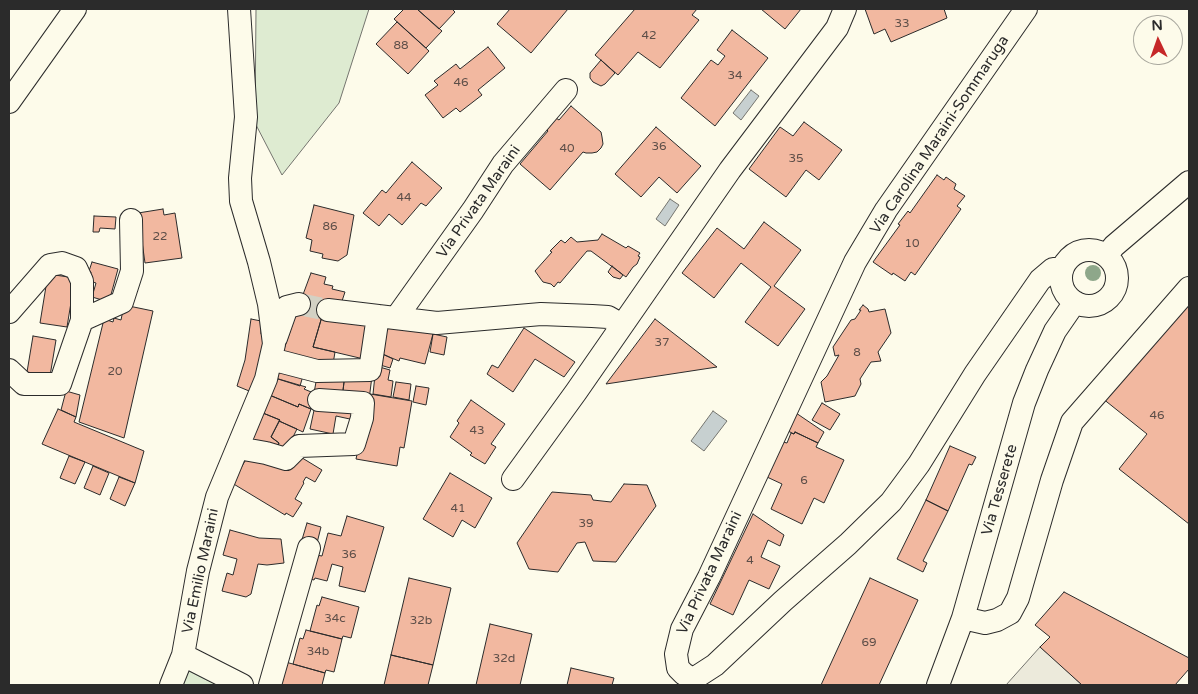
<!DOCTYPE html>
<style>
body{margin:0}
#map{position:relative;width:1198px;height:694px;overflow:hidden;background:#fdfbea;font-family:"Varela Round",sans-serif}
canvas{display:block}
.frame{position:absolute;inset:0;border:10px solid #2b2b2b;pointer-events:none}
.north{position:absolute;left:1133px;top:15px;width:50px;height:50px;box-sizing:border-box;background:#fdfbea;border:1px solid #a9a89e;border-radius:50%;rotate:357deg;font-size:14px;font-weight:700;line-height:20px;text-align:center;color:#2b2b2b}
.north::after{content:'';display:block;margin:auto;width:18px;height:22px;background:#c62828;clip-path:polygon(50% 0,100% 100%,50% 72%,0 100%)}
</style>
<div id="map">
<canvas width="1198" height="694"></canvas>
<div class="frame"></div>
<div class="north">N</div>
</div>
<script>
const ctx = document.querySelector('canvas').getContext('2d');
ctx.lineJoin = 'round';
function paint(path, color) { ctx.fillStyle = color; ctx.fill(path, 'evenodd'); }
const poly = rows => new Path2D(rows.map(r => 'M' + r).join(''));
function stroke(path, color, width, dash) { ctx.strokeStyle = color; ctx.lineWidth = width; ctx.lineCap = dash ? 'butt' : 'round'; ctx.setLineDash(dash || []); ctx.stroke(path); }
function label(font, color, halo, rows, align = 'center') {
  ctx.font = font + ' "Varela Round",sans-serif'; ctx.lineWidth = 4; ctx.setLineDash([]); ctx.textBaseline = 'middle'; ctx.strokeStyle = halo; ctx.fillStyle = color; for (const [text, x, y, turn = 0] of rows) {
    ctx.save(); ctx.translate(x, y); ctx.rotate((+turn || 0) * Math.PI / 180); ctx.textAlign = isNaN(turn) ? turn : align; if (halo) ctx.strokeText(text, 0, 0); ctx.fillText(text, 0, 0); ctx.restore();
  }
}
const green = poly([
 [256,9,369,9,339,103,282,175,255,123,256,9],
 [183,655,242,685,171,685,183,655]
]);
paint(green, '#deebd1');
stroke(green, '#74746e', 1);
const parking = poly([
 [1040,647,1055,660,1082,685,1006,685,1040,647]
]);
paint(parking, '#eceadb');
stroke(parking, '#74746e', 1);
const water = poly([
 [751,90,759,96,741,120,733,113,751,90],
 [670,199,679,205,665,226,656,219,670,199],
 [713,411,727,421,704,451,691,441,713,411]
]);
paint(water, '#c7d0d0');
stroke(water, '#74746e', 1);
const building = poly([
 [404,9,417,9,442,31,426,48,394,19,404,9],
 [417,9,452,9,455,12,439,29,417,9],
 [510,9,568,9,531,53,497,24,510,9],
 [635,9,697,9,692,15,699,20,660,68,638,52,618,75,595,55,635,9],
 [761,9,801,9,785,29,761,9],
 [865,9,944,9,947,18,891,42,885,29,874,34,865,9],
 [397,22,429,51,408,74,376,44,397,22],
 [732,30,768,58,715,126,681,98,711,60,718,65,725,56,717,50,732,30],
 [488,47,505,68,478,90,482,95,460,112,456,108,443,118,425,95,438,85,434,81,456,64,460,69,488,47],
 [601,60,615,73,605,84,601,86,593,82,590,78,590,73,601,60],
 [571,106,601,132,602,137,603,144,601,148,597,152,592,153,586,153,583,152,550,190,520,164,548,131,546,129,556,118,559,120,571,106],
 [804,122,842,150,819,180,806,170,786,197,749,169,780,127,793,136,804,122],
 [656,127,701,166,677,193,659,177,641,197,615,174,656,127],
 [412,162,442,188,426,206,421,203,402,225,389,214,379,226,363,213,382,190,386,193,412,162],
 [937,175,944,180,946,177,956,184,954,189,965,196,957,206,961,209,915,275,911,272,905,281,893,273,892,275,873,262,900,225,898,224,908,211,910,213,937,175],
 [314,205,354,215,347,255,338,261,322,258,323,254,310,251,312,240,306,238,314,205],
 [163,209,164,215,175,213,182,258,145,263,138,213,163,209],
 [94,216,116,217,115,229,100,228,99,232,93,232,94,216],
 [764,222,801,250,774,286,805,309,778,346,745,322,771,287,741,263,714,298,682,273,717,228,744,249,764,222],
 [602,234,626,248,628,246,640,253,638,256,640,257,637,264,633,267,626,277,591,251,587,251,560,283,558,282,554,287,551,284,543,282,540,278,535,271,552,252,550,251,561,240,565,243,571,237,577,242,598,240,602,234],
 [92,262,118,269,109,302,92,297,96,283,89,281,91,272,89,271,92,262],
 [612,266,623,275,620,279,613,277,608,272,612,266],
 [311,273,326,277,324,284,333,286,332,289,345,292,340,307,323,313,298,308,311,273],
 [48,274,75,278,67,327,40,323,48,274],
 [1189,302,1189,524,1119,469,1147,434,1102,398,1189,302],
 [124,305,153,311,124,438,79,422,104,319,113,322,114,318,121,320,124,305],
 [863,305,868,309,869,312,885,309,891,333,878,352,881,361,871,362,860,379,861,384,855,396,825,402,821,382,827,376,839,355,835,356,833,347,851,320,855,319,861,310,859,310,863,305],
 [298,308,323,313,313,347,335,352,332,370,281,358,298,308],
 [324,310,374,328,368,360,313,347,324,310],
 [251,319,261,321,261,334,265,339,254,393,237,386,245,360,251,319],
 [382,319,434,330,425,364,400,358,399,361,377,352,382,319],
 [655,319,717,367,606,384,655,319],
 [524,328,575,362,564,377,535,359,513,392,487,374,492,365,498,368,524,328],
 [433,334,447,337,444,355,430,352,433,334],
 [33,336,56,340,50,376,27,372,33,336],
 [381,353,393,359,390,368,377,364,381,353],
 [283,363,305,369,300,386,275,378,283,363],
 [376,366,390,370,388,380,393,381,391,397,373,394,376,366],
 [318,371,345,373,342,399,314,393,318,371],
 [345,374,372,376,369,400,342,399,345,374],
 [275,378,306,387,304,389,316,394,311,409,299,404,298,407,267,394,275,378],
 [396,382,411,384,409,400,393,397,396,382],
 [416,386,429,388,426,405,413,402,416,386],
 [66,391,80,395,76,417,61,410,66,391],
 [267,394,298,407,299,404,311,409,303,432,279,421,280,420,258,411,267,394],
 [370,394,412,401,404,448,400,447,397,466,356,459,370,394],
 [471,400,505,424,491,444,496,447,485,464,470,455,472,453,450,437,459,423,457,421,471,400],
 [316,401,358,404,359,421,336,416,333,434,310,429,316,401],
 [822,403,840,414,830,430,812,420,822,403],
 [58,409,76,417,74,422,144,451,135,483,42,444,58,409],
 [258,411,280,420,271,437,279,443,275,455,247,445,258,411],
 [796,413,824,432,818,443,795,432,794,434,788,431,796,413],
 [279,421,297,429,286,451,277,446,279,443,271,437,279,421],
 [795,432,818,443,816,447,844,460,824,503,814,498,802,524,771,509,782,484,767,477,783,442,787,443,791,433,794,434,795,432],
 [950,446,976,457,972,465,969,464,948,511,926,500,950,446],
 [294,453,322,470,315,482,306,477,303,482,304,483,295,499,302,503,293,517,286,513,285,515,232,483,248,456,294,453],
 [69,456,85,462,75,484,60,478,69,456],
 [93,466,109,473,100,495,84,488,93,466],
 [450,473,492,498,475,528,462,520,453,537,423,519,450,473],
 [119,477,135,483,125,506,110,499,119,477],
 [624,484,647,485,656,506,616,562,593,561,585,542,577,543,558,572,529,569,517,543,552,492,591,495,593,500,611,502,624,484],
 [926,500,948,511,923,561,927,563,923,572,897,559,926,500],
 [753,514,784,535,780,546,768,540,761,557,780,566,769,589,749,580,733,615,710,604,753,514],
 [347,516,384,527,365,592,339,586,343,567,332,564,327,581,315,578,314,580,303,577,310,554,322,556,328,533,341,536,347,516],
 [307,523,321,527,316,547,301,543,307,523],
 [230,530,259,538,281,539,284,563,267,565,258,564,251,594,246,597,222,591,227,573,233,575,237,559,223,555,230,530],
 [409,578,451,588,433,665,391,655,409,578],
 [870,578,918,600,879,685,821,685,870,578],
 [1064,592,1189,658,1189,669,1175,685,1082,685,1040,647,1050,637,1035,625,1064,592],
 [322,597,359,607,351,638,343,636,342,639,310,631,317,605,319,606,322,597],
 [490,624,532,634,520,685,476,685,490,624],
 [306,630,342,639,334,672,326,670,325,673,293,664,300,638,303,639,306,630],
 [391,655,433,665,428,685,384,685,391,655],
 [282,661,325,673,322,685,276,685,282,661],
 [571,668,614,678,612,685,567,685,571,668]
]);
paint(building, '#f2b8a0');
stroke(building, '#2b2b2b', 1);
stroke(poly([
 [299,304,328,310]
]), '#d3d1c4', 22, [22, 11]);
const minor = poly([
 [1026,9,886,210,855,262,709,577,682,629,676,654,678,668,684,674,691,678,698,676,715,665,783,601,848,544,891,502,919,464,975,374,1040,280,1053,269,1062,269],
 [9,102,75,9],
 '1061 278a28 28 0 1 1 56 0a28 28 0 1 1-56 0Z',
 [1106,256,1114,246,1189,182],
 [328,310,437,323,541,314,592,316,608,317,622,325],
 [9,312,50,265,62,263,76,268,82,281,82,320],
 [396,318,473,210,503,164,566,90],
 [276,338,287,307,299,304],
 [271,359,317,371,370,370,378,316],
 [9,370,24,384,60,384,82,320,122,302,132,271,131,220],
 [238,448,266,453,286,459,299,446,354,444,362,418,363,403,319,400],
 [513,479,576,392,730,170,837,28,845,9],
 [963,618,985,623,997,620,1010,613,1018,598,1052,480,1072,422,1189,288],
 [183,655,242,685],
 [171,685,183,655,198,571,217,497,266,379,274,344,269,304,259,262,241,201,240,178,246,117,239,9],
 [270,685,309,548],
 [938,685,963,618,1024,403,1037,370,1055,331,1075,302]
]);
stroke(minor, '#2b2b2b', 24);
stroke(minor, '#fdfbea', 22);
ctx.fillStyle = '#8ea78a';
for (const [x, y] of [
 [1093,273]
]) { ctx.beginPath(); ctx.arc(x, y, 8, 0, 2 * Math.PI); ctx.fill(); }
label('12px', '#5d4e48', null, [
 ["33",902,24],
 ["42",649,36],
 ["88",401,46],
 ["34",735,76],
 ["46",461,83],
 ["36",659,147],
 ["40",567,149],
 ["35",796,159],
 ["44",404,198],
 ["86",330,227],
 ["22",160,237],
 ["10",912,244],
 ["37",662,343],
 ["8",857,353],
 ["20",115,372],
 ["46",1157,416],
 ["43",477,431],
 ["6",804,481],
 ["41",458,509],
 ["39",586,524],
 ["36",349,555],
 ["4",750,561],
 ["34c",335,619],
 ["32b",421,621],
 ["69",869,643],
 ["34b",318,652],
 ["32d",504,659]
]);
label('15px', '#2b2b2b', '#fdfbea', [
 ["Via Carolina Maraini-Sommaruga",940,135,-56],
 ["Via Privata Maraini",479,202,-55],
 ["Via Tesserete",1000,490,-74],
 ["Via Emilio Maraini",201,571,-78],
 ["Via Privata Maraini",710,573,-65]
]);
</script>
